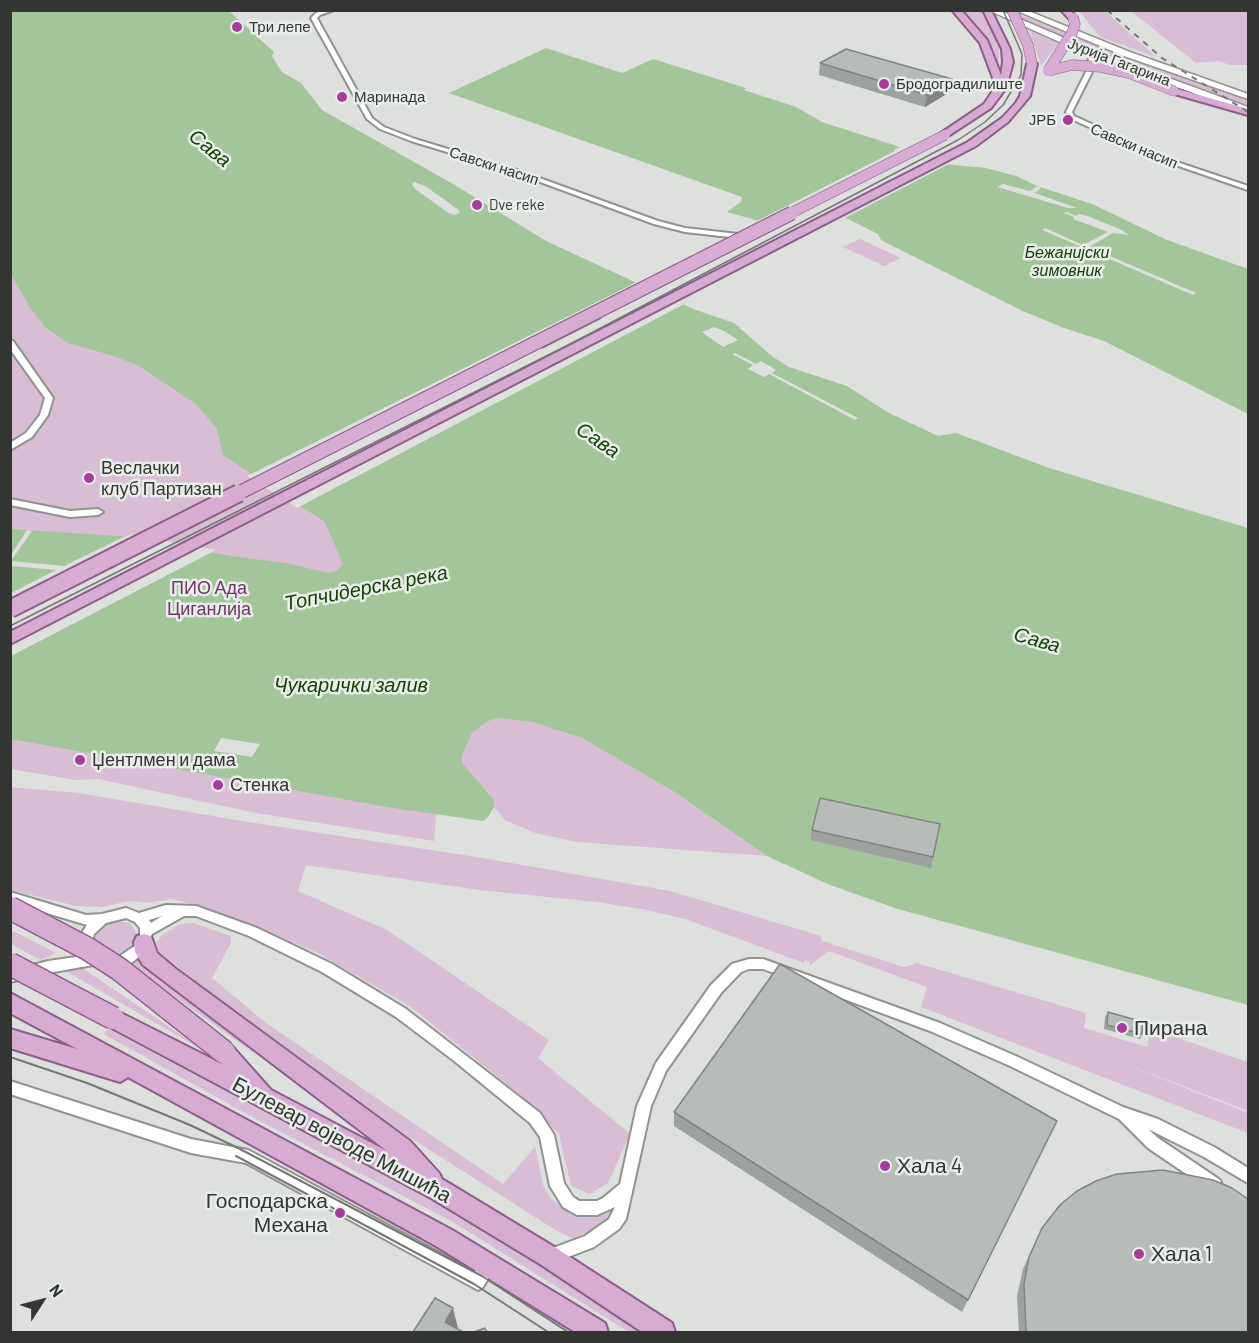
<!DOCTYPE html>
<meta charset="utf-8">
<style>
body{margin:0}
#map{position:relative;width:1259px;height:1343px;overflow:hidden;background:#dde0dc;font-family:Barlow,sans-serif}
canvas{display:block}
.frame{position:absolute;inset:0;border:12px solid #333533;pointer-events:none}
.north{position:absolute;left:12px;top:1271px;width:60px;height:60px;-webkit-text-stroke:4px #eaeeea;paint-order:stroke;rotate:54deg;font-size:16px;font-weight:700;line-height:24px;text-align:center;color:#333533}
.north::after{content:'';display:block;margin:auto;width:21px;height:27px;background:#333533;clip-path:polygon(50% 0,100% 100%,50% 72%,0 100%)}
</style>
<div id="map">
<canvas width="1259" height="1343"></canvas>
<div class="frame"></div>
<div class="north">N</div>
</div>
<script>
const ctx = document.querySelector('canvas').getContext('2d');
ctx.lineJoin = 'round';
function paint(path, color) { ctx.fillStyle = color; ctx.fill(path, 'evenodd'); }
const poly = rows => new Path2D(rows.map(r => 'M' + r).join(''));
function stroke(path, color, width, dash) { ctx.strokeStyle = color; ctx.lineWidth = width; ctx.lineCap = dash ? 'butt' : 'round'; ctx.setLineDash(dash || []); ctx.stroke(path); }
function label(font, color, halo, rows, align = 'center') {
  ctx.font = font + ' Barlow,sans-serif'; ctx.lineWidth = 5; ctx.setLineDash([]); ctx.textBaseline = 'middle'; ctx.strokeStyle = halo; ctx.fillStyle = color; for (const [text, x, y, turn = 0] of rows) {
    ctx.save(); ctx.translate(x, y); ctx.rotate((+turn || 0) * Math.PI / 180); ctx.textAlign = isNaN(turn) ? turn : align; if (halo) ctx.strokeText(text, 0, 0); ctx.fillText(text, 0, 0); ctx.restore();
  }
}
paint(poly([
 [961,11,981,11,999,45,999,65,985,37],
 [997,11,1011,11,1134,61,1248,100,1248,105,1141,69],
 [1079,11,1105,11,1156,57,1100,37],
 [1131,11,1248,11,1248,65,1230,65,1219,61,1196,63],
 [1029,29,1060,41,1041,66],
 [11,115,456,566,434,841,256,813,98,779,76,780,11,769],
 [860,239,901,258,884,266,843,247],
 [498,718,532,722,582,738,676,793,767,856,577,842,535,833,505,820,494,807,490,794,464,769,462,763,462,756,472,733,486,722],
 [11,787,79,793,248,822,477,857,670,891,821,936,822,941,904,967,917,963,1086,1013,1084,1028,1147,1047,1151,1029,1248,1062,1248,1111,1110,1058,1248,1113,1248,1133,921,1007,927,987,829,951,809,966,810,962,805,960,804,963,685,919,647,910,597,902,480,890,306,865,298,891,387,930,549,1040,538,1058,630,1134,608,1183,590,1194,571,1186,559,1134,520,1095,411,1007,318,953,202,907,172,899,147,903,129,901,102,907,76,906,11,890],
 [118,921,130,923,136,932,136,937,129,948,116,955,93,943,94,937,103,926],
 [193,923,231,936,231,943,212,978,266,1023,503,1184,535,1147,543,1185,551,1199,570,1212,585,1214,613,1207,607,1217,598,1225,574,1239,557,1231,378,1117,228,1007,159,952,157,942,163,934,181,924],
 [10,930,11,930,56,953,41,960,11,944],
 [139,955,255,1054,128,963],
 [82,968,208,1053,62,969],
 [108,1029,476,1224,645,1332,629,1332,453,1222,252,1117,104,1034]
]), '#d8bdd4');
paint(poly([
 [11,11,229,11,274,52,272,56,282,72,301,83,322,110,453,184,546,241,693,309,734,323,773,357,789,367,847,386,887,412,938,436,956,433,1049,468,1248,528,1248,1005,898,909,830,885,767,856,676,793,582,738,532,722,498,718,486,722,472,733,462,756,462,763,494,800,494,807,488,817,483,821,387,807,11,739,11,529,134,537,231,556,285,563,329,573,338,570,343,564,325,522,223,455,217,429,196,404,139,366,114,356,68,343,45,327,29,306,11,274],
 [546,48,622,73,653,59,746,88,744,90,796,107,822,122,900,147,894,150,893,157,901,160,986,168,1016,176,1037,186,1092,204,1167,240,1248,269,1248,414,1104,341,1064,328,1025,312,881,240,878,234,838,214,813,206,763,222,727,212,741,202,742,197,449,93]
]), '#a3c59a');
paint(poly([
 [903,147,896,155,951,163,843,219,802,207,763,225,753,223],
 [414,182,425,186,459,210,460,213,454,215,447,212,414,188,412,184],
 [1003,184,1030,191,1037,186,1041,188,1035,193,1077,208,1068,208,997,187],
 [1067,212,1076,216,1079,214,1087,216,1120,229,1129,235,1113,233,1089,247,1196,293,1193,295,1042,230,1045,228,1083,245,1108,232,1073,219,1074,217,1064,213],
 [639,281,686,303,297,508,247,476],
 [714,327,724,331,738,340,723,347,702,332],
 [735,353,756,364,761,361,768,365,776,370,772,373,858,418,855,420,769,374,764,377,748,369,753,365,732,354],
 [27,530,32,531,11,561,64,566,130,534,216,550,11,656,11,593,56,570,11,566,11,555],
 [221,738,260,744,252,757,214,751]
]), '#dde0dc');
const street = poly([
 [324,10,334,10,320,15,317,18,372,118,384,127,415,139,520,171,658,221,685,228,747,235,751,237,747,239,685,232,654,224,516,173,411,141,380,129,367,119,311,18,316,13,324,10],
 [1090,52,1094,52,1096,58,1093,70,1072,112,1074,116,1171,160,1248,186,1248,190,1167,162,1069,118,1066,112,1087,70,1090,52],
 [10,341,13,341,53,398,48,415,32,437,10,450,10,443,26,433,40,415,45,398,10,349,10,341],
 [10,499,70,511,98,509,103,512,98,515,70,517,10,505,10,499],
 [10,892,86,915,102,914,126,908,139,913,166,905,196,906,257,928,332,964,406,1009,540,1113,554,1135,564,1183,573,1197,579,1201,597,1201,603,1198,620,1184,637,1106,656,1063,711,985,732,964,749,959,763,959,940,1023,1018,1057,1123,1107,1158,1119,1214,1147,1248,1168,1248,1183,1204,1157,1148,1129,1158,1138,1220,1180,1222,1185,1220,1190,1215,1192,1210,1190,1148,1148,1119,1119,1008,1065,930,1031,763,969,749,969,741,972,721,993,666,1071,651,1106,626,1219,619,1229,594,1247,550,1264,545,1261,542,1256,545,1251,585,1236,609,1219,615,1207,597,1215,577,1215,563,1207,550,1186,540,1137,530,1123,453,1060,396,1017,322,972,249,936,196,916,184,916,152,934,144,953,130,964,122,967,108,969,93,965,48,973,10,982,10,971,48,961,83,956,79,945,83,931,87,925,10,902,10,892],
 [162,916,151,923,149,920,162,916],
 [126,918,135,922,140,928,140,937,136,945,117,958,108,959,97,956,91,945,94,934,106,923,126,918],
 [10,1081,191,1139,248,1150,475,1272,484,1259,489,1256,494,1259,497,1264,483,1287,478,1290,246,1163,191,1153,10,1094,10,1081]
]);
const secondary = poly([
 [988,10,999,10,1095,51,1248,107,1248,113,1089,55,988,10],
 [1015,10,1026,10,1130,52,1248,94,1248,99,1124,56,1015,10]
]);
const primary = poly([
 [952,10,961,10,987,40,1001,75,1003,62,1002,49,983,10,991,10,1010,49,1013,62,1006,88,991,108,945,138,940,135,941,133,984,104,996,86,980,43,952,10],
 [1061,10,1070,10,1077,18,1070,20,1061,10],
 [1032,61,1037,64,1030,96,1008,122,976,146,10,644,10,632,968,142,1002,118,1015,104,1020,96,1027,64,1032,61],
 [1174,88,1248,109,1248,115,1171,93,1171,89,1174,88],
 [144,934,151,936,157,953,176,969,410,1141,439,1173,442,1179,556,1248,672,1323,675,1332,642,1332,540,1264,431,1198,106,1025,103,1018,106,1011,113,1009,222,1064,213,1052,217,1045,224,1042,231,1045,271,1090,387,1151,143,965,135,952,134,942,137,936,144,934],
 [10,993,452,1230,605,1323,608,1332,575,1332,436,1246,128,1077,120,1082,10,1048,10,1029,77,1049,10,1013,10,993]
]);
stroke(street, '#90938f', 4);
stroke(secondary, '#90938f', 3);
stroke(primary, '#8c5d87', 4);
paint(street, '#fff');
paint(secondary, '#fff');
paint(primary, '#d7abd2');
stroke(poly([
 [542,348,601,318],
 [10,626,576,341,958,140,985,122,1003,105,1021,75,1022,54,1003,10]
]), '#757775', 1.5);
stroke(poly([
 [10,1057,87,1083,190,1125,240,1149,482,1276,568,1332],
 [236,1156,474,1284,548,1332]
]), '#757775', 2);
stroke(poly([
 [1107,10,1162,58,1248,112]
]), '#757775', 2, [6, 6]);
const primaryBridgeFar3 = poly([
 [1012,10,1028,45,1032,64],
 [1048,71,1072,65,1101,67,1129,73,1174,91],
 [1048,71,1072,33,1075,24,1073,18],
 [789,214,945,135]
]);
const primaryBridgeFar2 = poly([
 [237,494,792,213]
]);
const primaryBridgeFar1 = poly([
 [10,609,239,493]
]);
const primaryBridge = poly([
 [10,908,88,949,119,969,224,1052],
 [10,964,113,1018]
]);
stroke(primaryBridgeFar3, '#8c5d87', 11, []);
stroke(primaryBridgeFar2, '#8c5d87', 15, []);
stroke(primaryBridgeFar1, '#8c5d87', 20, []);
stroke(primaryBridge, '#8c5d87', 25, []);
stroke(primaryBridgeFar3, '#d7abd2', 10);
stroke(primaryBridgeFar2, '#d7abd2', 13);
stroke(primaryBridgeFar1, '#d7abd2', 16);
stroke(primaryBridge, '#d7abd2', 22);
paint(poly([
 [820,63,952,79,950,92,925,107,819,75],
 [812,830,933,857,931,868,811,840],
 [1108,1012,1142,1034,1140,1039,1104,1029,1105,1017],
 [674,1112,1057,1121,962,1312,674,1126],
 [1042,1228,1248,1332,1019,1332,1017,1296,1023,1269]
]), '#9ea29e');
paint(poly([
 [952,79,950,92,925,107,927,95],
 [453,1308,459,1332,445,1322]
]), '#818481');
const building = poly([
 [846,49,952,79,927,95,820,63,846,49],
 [820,798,940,824,933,857,812,830,820,798],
 [780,964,1057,1121,968,1300,674,1112,780,964],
 [1108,1012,1143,1022,1142,1034,1107,1025,1108,1012],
 [1163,1170,1213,1180,1232,1188,1248,1199,1248,1332,1026,1332,1024,1284,1029,1257,1042,1228,1060,1205,1077,1191,1096,1181,1117,1174,1163,1170],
 [435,1298,453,1308,445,1322,463,1332,413,1332,435,1298],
 [485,1328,487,1332,474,1332,485,1328]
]);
paint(building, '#b8bcb8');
stroke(building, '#818481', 1.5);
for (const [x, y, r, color] of [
 [237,27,6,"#a63d9e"],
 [884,84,6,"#a63d9e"],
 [342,97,6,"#a63d9e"],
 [1068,120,6,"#a63d9e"],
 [477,205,6,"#a63d9e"],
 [89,478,6,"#a63d9e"],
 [80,760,6,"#a63d9e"],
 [218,785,6,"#a63d9e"],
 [1122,1028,6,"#a63d9e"],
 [885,1166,6,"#a63d9e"],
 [340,1213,6,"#a63d9e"],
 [1139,1254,6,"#a63d9e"]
]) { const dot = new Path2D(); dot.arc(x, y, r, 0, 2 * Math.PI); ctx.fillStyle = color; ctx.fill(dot); stroke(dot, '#eaeeea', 2); }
label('15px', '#333533', '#eaeeea', [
 ["Три лепе",249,27],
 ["Бродоградилиште",896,84],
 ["Маринада",354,97],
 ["ЈРБ",1056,120,"right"],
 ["Dve reke",489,205]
], 'left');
label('15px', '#333533', '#eaeeea', [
 ["Јурија Гагарина",1119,62,21],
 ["Савски насип",1134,146,23],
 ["Савски насип",494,166,18]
]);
label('italic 16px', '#144205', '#eaeeea', [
 ["Бежанијски",1067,253],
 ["зимовник",1067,271]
]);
label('18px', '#333533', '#eaeeea', [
 ["Веслачки",101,468],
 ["клуб Партизан",101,489],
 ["Џентлмен и дама",92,760],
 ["Стенка",230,785]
], 'left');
label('18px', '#6c3767', '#eaeeea', [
 ["ПИО Ада",209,588],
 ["Циганлија",209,609]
]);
label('italic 20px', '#144205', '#eaeeea', [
 ["Сава",210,148,39],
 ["Сава",598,440,34],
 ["Топчидерска река",366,588,-11],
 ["Сава",1037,640,16],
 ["Чукарички залив",351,685]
]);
label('21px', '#333533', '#eaeeea', [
 ["Пирана",1134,1028],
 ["Хала 4",897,1166],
 ["Господарска",328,1201,"right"],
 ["Механа",328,1225,"right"],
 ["Хала 1",1151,1254]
], 'left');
label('21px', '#333533', '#eaeeea', [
 ["Булевар војводе Мишића",342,1140,28]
]);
</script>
